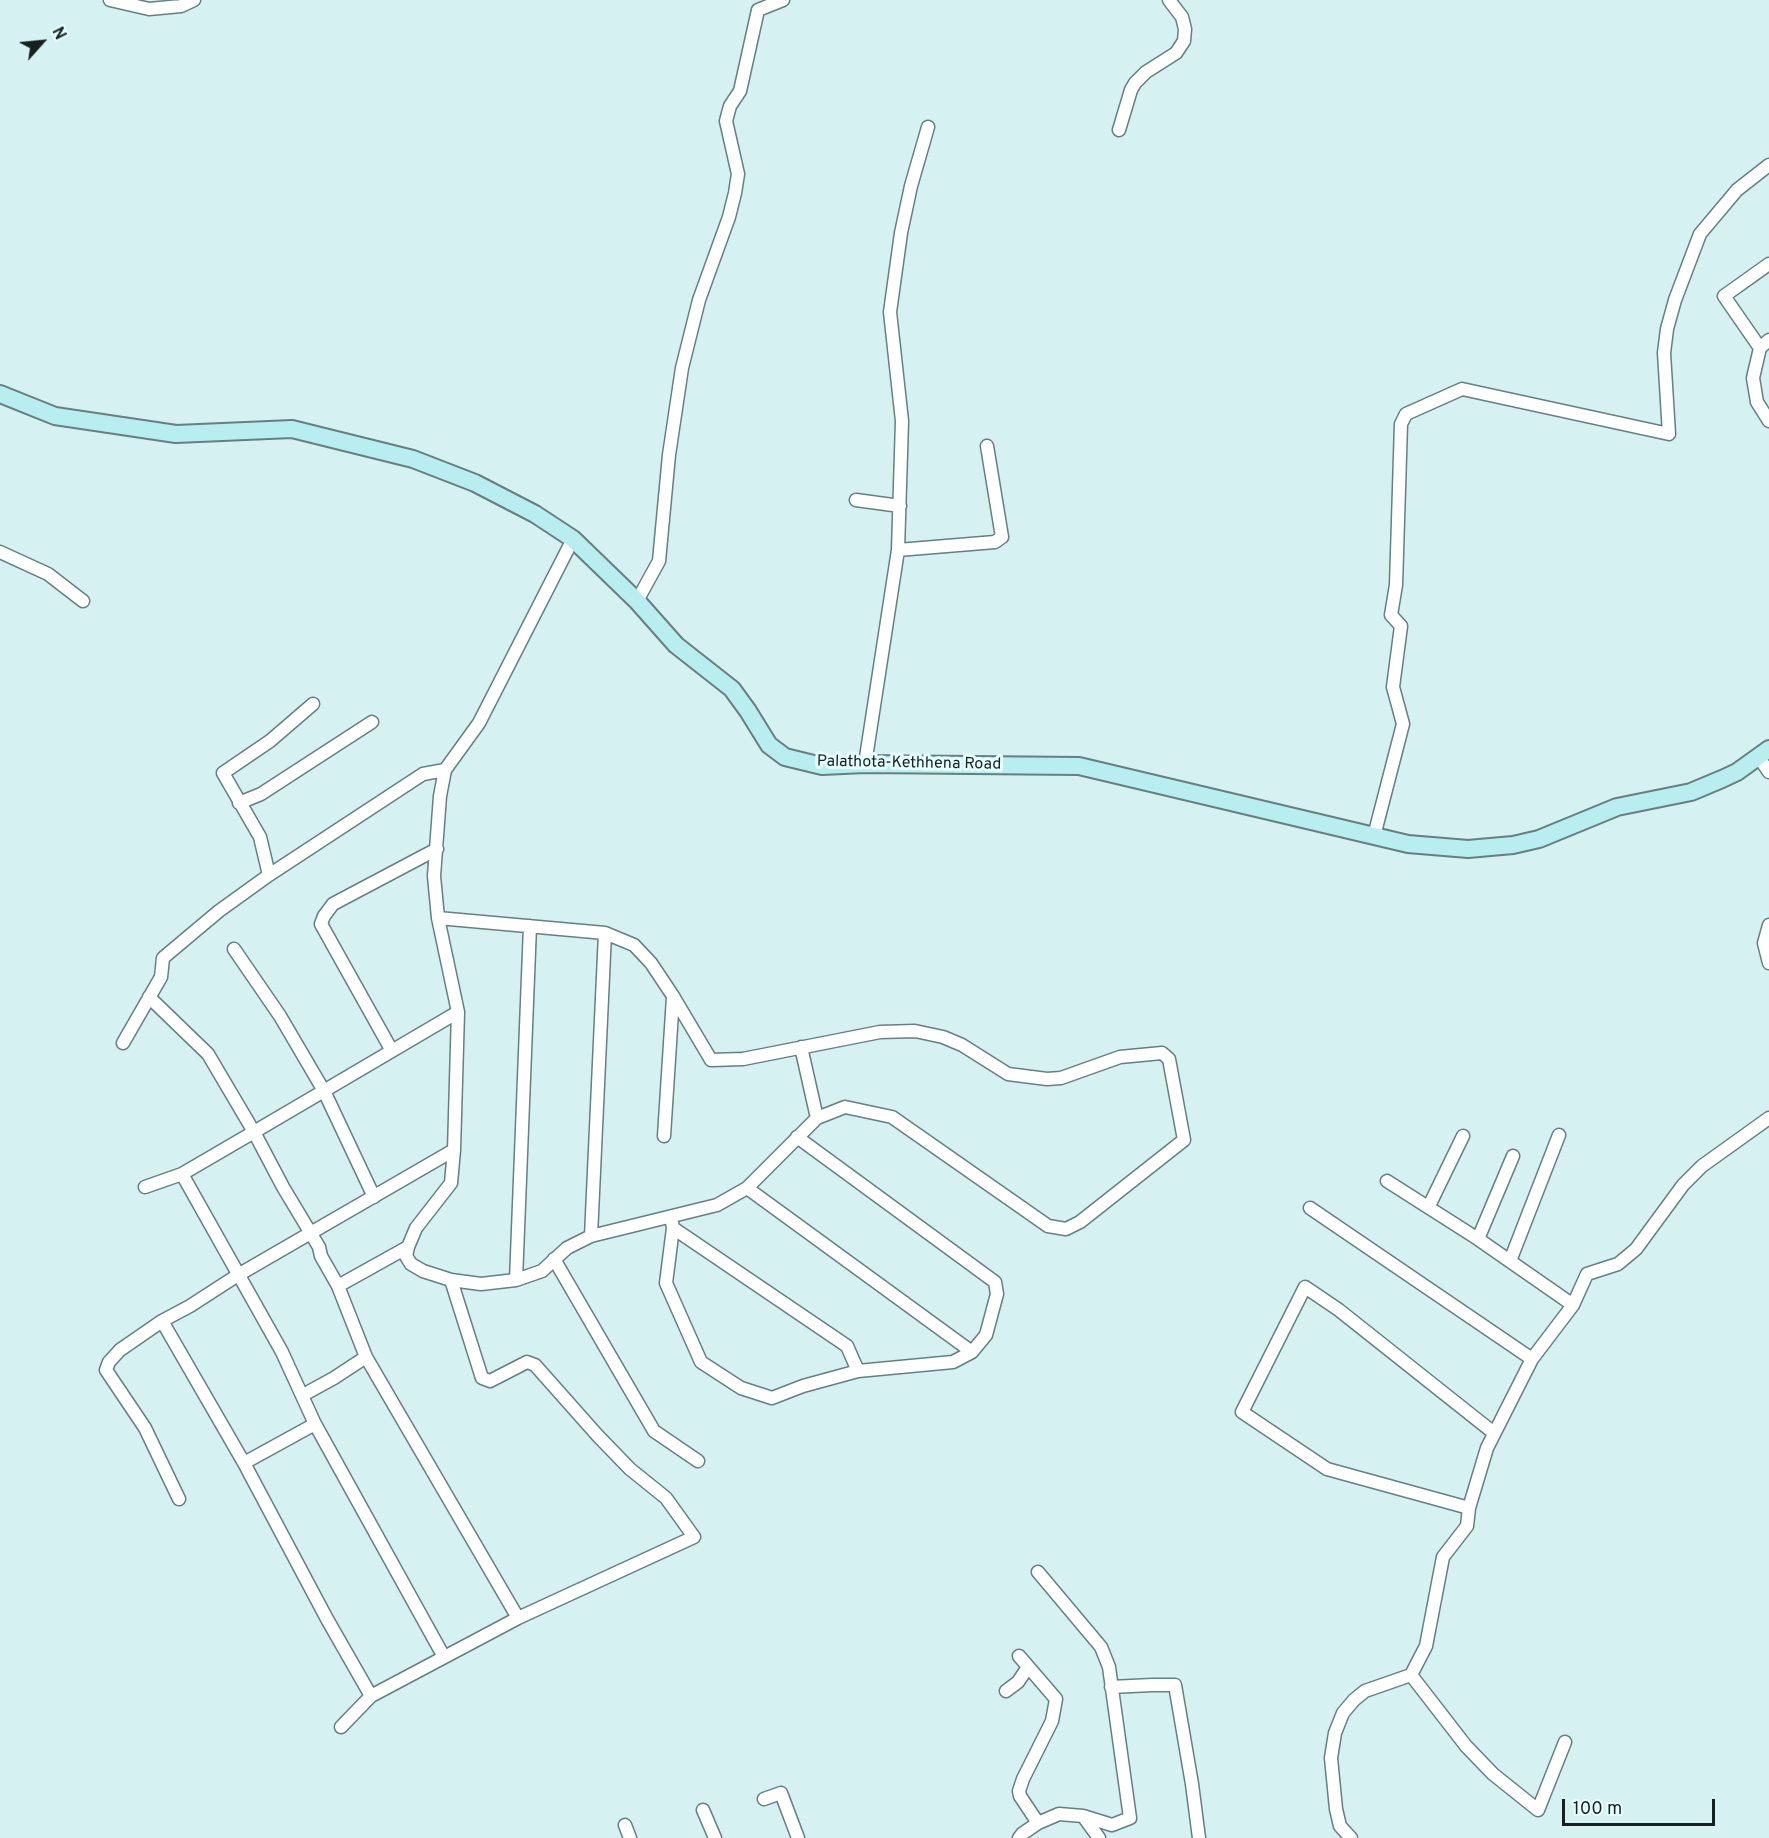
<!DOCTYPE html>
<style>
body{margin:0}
#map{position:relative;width:1769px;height:1838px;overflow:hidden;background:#d6f1f2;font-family:Overpass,sans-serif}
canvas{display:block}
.north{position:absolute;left:12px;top:12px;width:60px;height:60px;-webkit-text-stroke:4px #e7fefe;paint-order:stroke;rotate:63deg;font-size:16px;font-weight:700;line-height:24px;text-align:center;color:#162021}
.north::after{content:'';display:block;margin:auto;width:21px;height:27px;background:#162021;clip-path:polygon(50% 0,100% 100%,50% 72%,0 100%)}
.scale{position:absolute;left:1562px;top:1799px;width:153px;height:27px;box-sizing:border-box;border:3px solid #162021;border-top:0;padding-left:8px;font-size:18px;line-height:21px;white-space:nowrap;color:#162021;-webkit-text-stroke:4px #e7fefe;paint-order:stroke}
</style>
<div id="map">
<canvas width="1769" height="1838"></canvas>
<div class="north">N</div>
<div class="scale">100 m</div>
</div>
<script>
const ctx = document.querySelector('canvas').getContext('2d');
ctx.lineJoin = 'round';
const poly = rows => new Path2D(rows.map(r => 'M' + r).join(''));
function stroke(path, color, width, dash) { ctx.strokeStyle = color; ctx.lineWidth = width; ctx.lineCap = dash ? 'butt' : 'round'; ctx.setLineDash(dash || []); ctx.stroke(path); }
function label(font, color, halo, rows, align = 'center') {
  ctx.font = font + ' Overpass,sans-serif'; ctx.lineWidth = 6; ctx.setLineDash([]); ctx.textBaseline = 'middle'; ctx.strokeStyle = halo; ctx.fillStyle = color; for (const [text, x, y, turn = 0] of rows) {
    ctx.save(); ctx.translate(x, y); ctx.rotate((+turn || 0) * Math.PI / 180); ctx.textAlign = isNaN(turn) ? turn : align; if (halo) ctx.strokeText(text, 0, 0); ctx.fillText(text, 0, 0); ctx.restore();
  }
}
const street = poly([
 [110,0,149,9,181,6,194,0],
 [1119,130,1131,90,1135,83,1146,72,1176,53,1184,41,1185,29,1182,17,1169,0],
 [1769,340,1760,348,1753,378,1757,402,1769,421],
 [1760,348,1724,296,1769,264],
 [856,500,900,506],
 [898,550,995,542,1002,537,987,446],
 [0,552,48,574,83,601],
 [637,601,659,561,669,455,682,368,699,300,729,217,735,193,738,174,726,121,730,106,740,91,758,10,783,0],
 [1758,756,1769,772],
 [865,764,898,550,902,421,890,312,901,233,911,186,928,127],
 [239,803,261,794,372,722],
 [1374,836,1403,724,1393,687,1401,626,1391,615,1396,585,1401,424,1406,414,1462,389,1669,434,1664,353,1667,329,1675,300,1700,234,1737,190,1769,165],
 [269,875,260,837,223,773,270,741,313,704],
 [438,918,605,933,634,945,651,963,673,996,711,1060,743,1059,880,1032,915,1031,943,1037,962,1045,1008,1074,1047,1079,1061,1078,1120,1057,1162,1053,1169,1059,1184,1140,1080,1222,1066,1229,1048,1226,892,1117,845,1107,817,1118,747,1188,717,1205,591,1236,567,1248,542,1271,516,1280,481,1284,451,1280,423,1271,411,1264,406,1256,408,1247,416,1228,451,1183,454,1150,458,1012,438,918,434,876,440,796,445,770,479,723,573,539],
 [1769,925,1764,943,1769,963],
 [234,949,280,1016,324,1091,374,1197],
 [458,1012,254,1132,283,1187,319,1247,321,1256,338,1286,366,1357,518,1618],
 [123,1043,161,977,163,958,219,911,269,875,423,774,445,770],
 [801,1047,817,1118],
 [392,1051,321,924,324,916,333,904,437,849],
 [664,1136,673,997],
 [182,1174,282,1352,315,1424,444,1657],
 [1387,1181,1478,1239,1573,1305],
 [145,1187,182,1174,254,1132,208,1054,149,997],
 [747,1188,972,1352],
 [1429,1206,1463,1136],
 [1310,1208,1532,1359],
 [671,1217,673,1228,666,1283,701,1362,741,1388,772,1398,803,1386,858,1371,953,1362,972,1352,986,1335,997,1294,995,1282,797,1137],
 [673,1228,847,1346,858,1371],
 [591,1236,605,933],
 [1478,1239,1513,1156],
 [554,1259,654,1431,698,1461],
 [1510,1261,1559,1135],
 [516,1280,530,926],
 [338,1286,408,1247],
 [162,1321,244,1463,327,1619,371,1696],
 [303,1395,334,1378,366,1357],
 [244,1463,315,1424],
 [179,1499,145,1428,106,1370,109,1362,120,1350,162,1321,190,1306,238,1275,454,1150],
 [1469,1508,1327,1469,1242,1412,1305,1287,1339,1310,1494,1433],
 [1038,1572,1101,1647,1109,1667,1130,1818,1112,1825,1083,1816],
 [1019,1656,1056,1699,1052,1721,1023,1779,1019,1791,1020,1796,1038,1823],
 [1411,1675,1466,1746,1493,1774,1538,1810,1565,1742],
 [1111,1687,1152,1685,1175,1685,1192,1784,1199,1838],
 [1006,1691,1018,1682,1028,1667],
 [341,1727,371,1696,518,1618,694,1537,666,1498,630,1469,598,1436,535,1365,527,1362,490,1381,482,1378,451,1280],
 [764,1799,781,1793,798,1838],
 [703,1810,715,1838],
 [625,1825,630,1838],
 [1019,1838,1022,1834,1038,1823,1059,1814,1083,1816,1099,1838],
 [1351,1838,1340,1826,1336,1809,1331,1758,1335,1733,1343,1713,1354,1700,1365,1691,1411,1675,1426,1646,1443,1557,1467,1526,1469,1508,1487,1448,1532,1359,1573,1305,1587,1274,1618,1264,1636,1249,1683,1185,1702,1166,1769,1118]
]);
const secondary = poly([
 [0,394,55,416,176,434,292,429,413,459,475,483,535,514,573,539,637,601,676,645,732,689,748,711,769,745,785,757,822,766,865,764,1079,766,1408,844,1468,849,1513,845,1539,839,1617,807,1691,792,1722,779,1737,772,1769,749]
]);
stroke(street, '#667f80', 15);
stroke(secondary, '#667f80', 20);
stroke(street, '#fff', 12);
stroke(secondary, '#b9eef0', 16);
label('16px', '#162021', '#e7fefe', [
 ["Palathota-Kethhena Road",909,764,1]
]);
</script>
